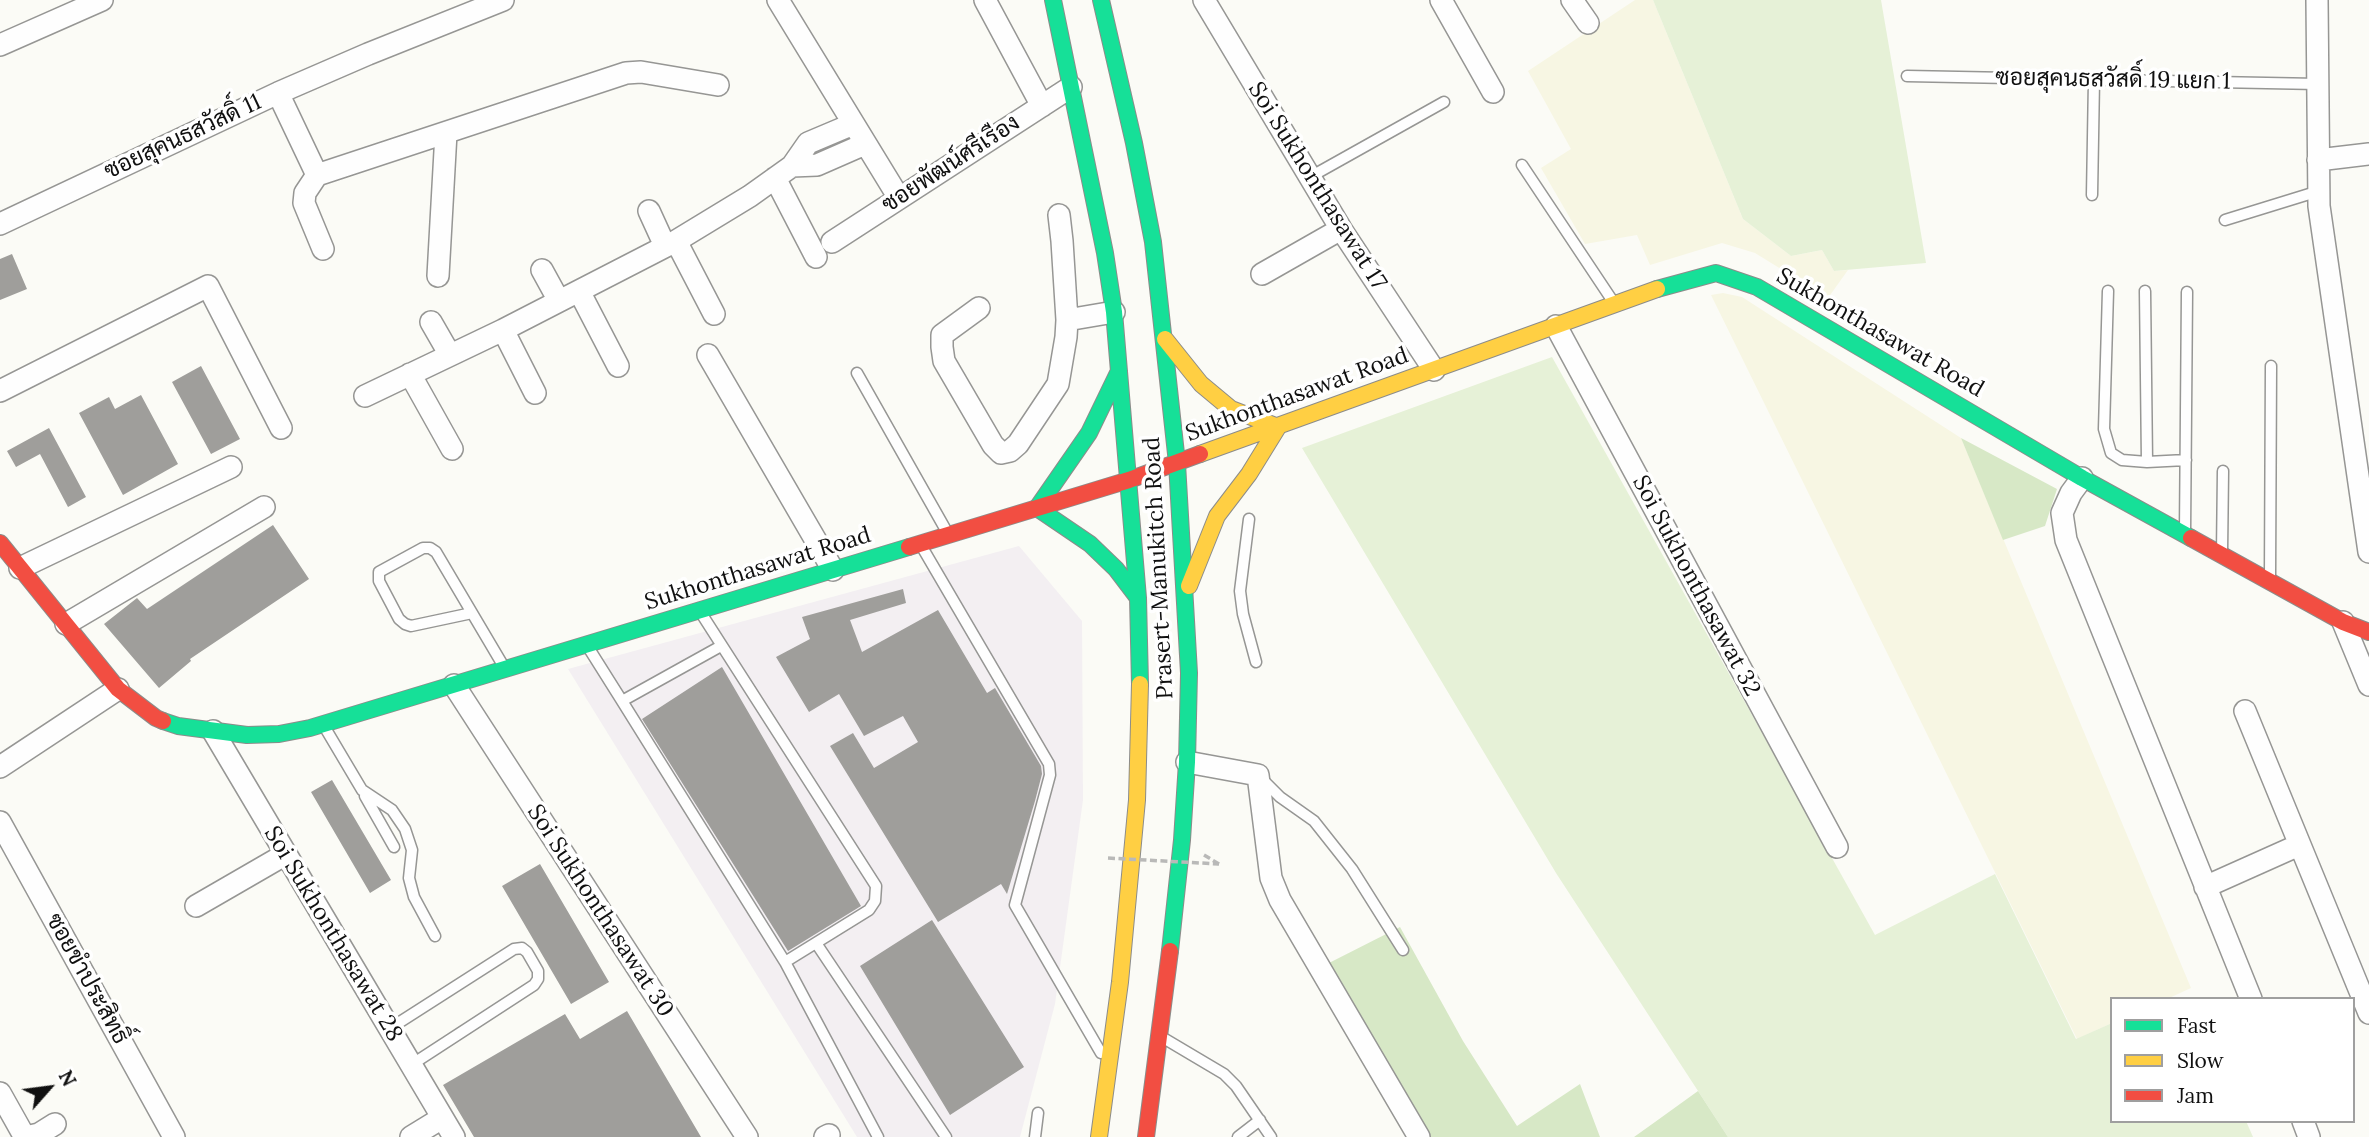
<!DOCTYPE html>
<meta charset="utf-8">
<style>
body{margin:0}
#map{position:relative;width:2369px;height:1137px;overflow:hidden;background:#fbfbf6;font-family:Lora,serif}
canvas{display:block}
.legend{position:absolute;left:2110px;top:997px;width:245px;height:126px;box-sizing:border-box;background:#fff;border:2px solid #9f9f9f;margin:0;padding:9px 12px;list-style:none;font-size:21px;color:#101010}
.legend li{display:flex;align-items:center;gap:14px;height:35px}
.legend b{width:35px;border:2px solid #9f9f9f}
.north{position:absolute;left:14px;top:1053px;width:70px;height:70px;-webkit-text-stroke:5px #fff;paint-order:stroke;rotate:62deg;font-size:19px;font-weight:700;line-height:28px;text-align:center;color:#101010}
.north::after{content:'';display:block;margin:auto;width:24px;height:32px;background:#101010;clip-path:polygon(50% 0,100% 100%,50% 72%,0 100%)}
</style>
<div id="map">
<canvas width="2369" height="1137"></canvas>
<ul class="legend">
<li><b style="height:9px;background:#16e098"></b>Fast</li>
<li><b style="height:9px;background:#ffcf43"></b>Slow</li>
<li><b style="height:9px;background:#f24e42"></b>Jam</li>
</ul>
<div class="north">N</div>
</div>
<script>
const ctx = document.querySelector('canvas').getContext('2d');
ctx.lineJoin = 'round';
function paint(path, color) { ctx.fillStyle = color; ctx.fill(path, 'evenodd'); }
const poly = rows => new Path2D(rows.map(r => 'M' + r).join(''));
function stroke(path, color, width, dash) { ctx.strokeStyle = color; ctx.lineWidth = width; ctx.lineCap = dash ? 'butt' : 'round'; ctx.setLineDash(dash || []); ctx.stroke(path); }
function label(font, color, halo, rows, align = 'center') {
  ctx.font = font + ' Lora,Sarabun,serif'; ctx.lineWidth = 7; ctx.setLineDash([]); ctx.textBaseline = 'middle'; ctx.strokeStyle = halo; ctx.fillStyle = color; for (const [text, x, y, turn = 0] of rows) {
    ctx.save(); ctx.translate(x, y); ctx.rotate((+turn || 0) * Math.PI / 180); ctx.textAlign = isNaN(turn) ? turn : align; if (halo) ctx.strokeText(text, 0, 0); ctx.fillText(text, 0, 0); ctx.restore();
  }
}
paint(poly([
 [1019,546,1082,621,1083,800,1055,1004,1020,1137,857,1137,568,669]
]), '#f3eff2');
paint(poly([
 [1635,0,1653,0,1743,219,1791,256,1822,250,1834,271,1848,270,1828,298,1755,253,1722,243,1650,265,1637,235,1585,244,1541,168,1571,149,1528,71],
 [1723,293,1742,297,1961,438,2191,988,2167,999,2112,999,2112,1023,2077,1039,1711,295]
]), '#f7f6e3');
paint(poly([
 [1653,0,1881,0,1926,263,1834,271,1822,250,1791,256,1743,219],
 [1552,357,1875,935,1995,874,2076,1039,2112,1023,2112,1121,2246,1121,2253,1137,1728,1137,1556,873,1302,448]
]), '#e6f1d7');
paint(poly([
 [1961,438,2057,489,2045,526,2003,540],
 [1400,927,1463,1041,1517,1126,1580,1084,1600,1137,1427,1137,1327,964],
 [1698,1091,1728,1137,1634,1137,1655,1122]
]), '#d7e8c6');
paint(poly([
 [12,254,27,289,0,300,0,259],
 [201,366,240,439,211,454,172,382],
 [141,395,178,464,123,495,79,413,109,397,115,409],
 [49,428,86,497,68,507,40,454,16,467,7,451],
 [273,525,309,579,190,659,191,661,159,688,104,624,137,598,147,609],
 [903,589,906,603,850,620,862,652,938,610,987,693,995,688,1041,766,1042,774,1035,801,1007,894,1001,884,938,922,830,746,853,733,874,768,918,742,903,716,864,736,839,694,809,712,776,657,810,639,802,617],
 [722,667,861,906,788,951,642,719],
 [332,780,391,880,370,893,311,792],
 [540,864,609,982,571,1004,502,886],
 [932,920,1024,1067,950,1115,860,966],
 [627,1011,701,1137,474,1137,443,1085,565,1014,580,1039]
]), '#9f9e9b');
const lane = poly([
 [1907,76,2318,84],
 [1522,165,1614,303],
 [1310,177,1444,102],
 [2092,195,2094,80],
 [2225,220,2319,191],
 [2108,291,2104,429,2111,453,2122,460,2147,462,2186,460],
 [2145,291,2147,462],
 [857,373,947,532],
 [1249,519,1240,591,1243,614,1256,662],
 [2185,532,2187,292],
 [922,547,1049,764,1050,775,1015,905,1101,1053],
 [2222,553,2223,471],
 [2270,576,2271,366],
 [472,613,411,626,405,624,399,619,379,581,379,572,423,548,430,548,436,552,504,667],
 [701,613,876,886,875,901,869,910,785,962,622,701,721,646],
 [588,647,622,701],
 [324,726,362,790,392,810,405,829,412,850,409,878,414,897,435,936],
 [1260,777,1280,797,1314,821,1352,869,1403,950],
 [365,796,394,847],
 [816,943,946,1137],
 [785,962,878,1137],
 [389,1029,514,949,522,948,527,952,538,971,538,979,534,985,411,1065],
 [1165,1039,1224,1074,1236,1086,1271,1137],
 [1035,1137,1038,1113],
 [1238,1137,1260,1120]
]);
const street = poly([
 [778,0,899,198],
 [985,0,1042,106],
 [1204,0,1341,229,1434,370],
 [1441,0,1493,92],
 [1572,0,1588,23],
 [2317,0,2319,206,2369,552],
 [0,45,102,0],
 [278,93,317,175,626,73,641,72,718,85],
 [2318,160,2369,154],
 [792,166,817,165,865,144],
 [317,175,305,193,304,203,323,249],
 [775,178,816,257],
 [649,211,665,246],
 [0,224,278,93,368,54,503,0],
 [676,241,714,314],
 [832,242,1071,87],
 [542,270,559,301],
 [1262,274,1341,229],
 [438,276,446,133],
 [579,291,618,366],
 [979,308,942,335,942,347,944,361,993,445,1001,453,1010,451,1018,444,1058,384,1066,337,1067,320,1062,241,1059,215],
 [1067,320,1114,312],
 [431,322,450,355],
 [1556,326,1837,847],
 [503,330,535,393],
 [708,355,833,570],
 [410,374,452,449],
 [0,391,208,286,281,428],
 [365,396,503,330,676,241,750,196,792,166,808,143,853,124],
 [2082,478,2071,493,2062,513,2066,540,2251,999],
 [20,568,231,467],
 [2343,622,2369,685],
 [66,624,264,507],
 [454,685,747,1137],
 [2245,711,2369,1013],
 [213,731,454,1137],
 [1187,762,1258,775,1271,878,1280,900,1419,1137],
 [0,767,118,689],
 [0,822,174,1137],
 [2205,887,2299,845],
 [196,906,286,854],
 [0,1093,23,1134,30,1136,39,1134,55,1124],
 [2303,1121,2309,1137],
 [411,1137,442,1118],
 [825,1137,829,1135]
]);
const fast = poly([
 [1053,0,1105,253,1114,312,1138,598,1140,684],
 [1101,0,1134,143,1153,242,1177,463,1189,673,1187,762,1182,840,1170,951],
 [1657,289,1716,273,1757,287,2082,478,2191,538],
 [1119,371,1089,433,1037,508,1090,544,1116,569,1138,598],
 [163,721,178,726,247,735,279,734,310,728,909,547]
]);
const slow = poly([
 [1165,339,1201,384,1231,409,1278,427,1249,474,1217,516,1189,586],
 [1200,454,1657,289],
 [1099,1137,1120,982,1137,800,1140,684]
]);
const jam = poly([
 [2191,538,2343,622,2369,632],
 [0,543,118,689,156,718,163,721],
 [909,547,1129,480,1200,454],
 [1146,1137,1170,951]
]);
stroke(lane, '#969694', 13);
stroke(street, '#969694', 24);
stroke(fast, '#8c8c8a', 18);
stroke(slow, '#8c8c8a', 18);
stroke(jam, '#8c8c8a', 18);
stroke(poly([
 [1204,855,1219,864]
]), '#b9b9b8', 3.5, [7, 3.5]);
stroke(lane, '#fefefe', 10);
stroke(street, '#fefefe', 21);
stroke(fast, '#16e098', 16);
stroke(slow, '#ffcf43', 16);
stroke(jam, '#f24e42', 16);
stroke(poly([
 [1108,858,1219,864]
]), '#b9b9b8', 3.5, [7, 3.5]);
label('23px', '#101010', '#fff', [
 ["ซอยสุคนธสวัสดิ์ 19 แยก 1",2113,80,1],
 ["ซอยสุคนธสวัสดิ์ 11",183,137,-25],
 ["ซอยพัฒน์ศรีเรือง",951,164,-33],
 ["Soi Sukhonthasawat 17",1317,186,58],
 ["Sukhonthasawat Road",1880,333,30],
 ["Sukhonthasawat Road",1297,395,-20],
 ["Prasert-Manukitch Road",1159,568,-93],
 ["Sukhonthasawat Road",758,569,-17],
 ["Soi Sukhonthasawat 32",1696,586,62],
 ["Soi Sukhonthasawat 30",600,911,57],
 ["Soi Sukhonthasawat 28",333,934,59],
 ["ซอยขำประสิทธิ์",87,979,61]
]);
</script>
